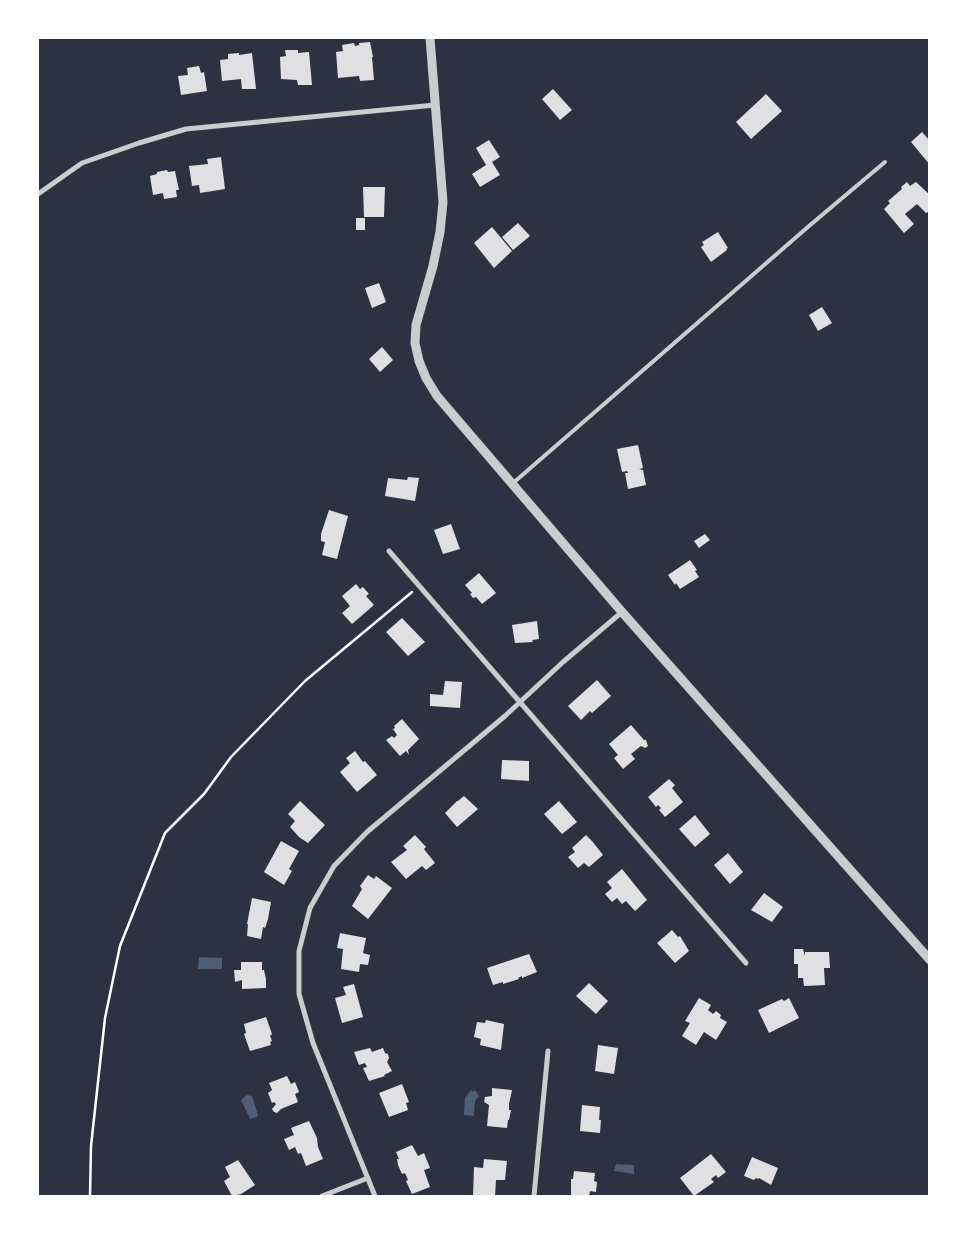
<!DOCTYPE html>
<style>
body{margin:0}
#map{position:relative;width:967px;height:1234px;overflow:hidden;background:#2d3142;font-family:Helvetica,sans-serif}
canvas{display:block}
.frame{position:absolute;inset:0;border:39px solid #fff;pointer-events:none}
</style>
<div id="map">
<canvas width="967" height="1234"></canvas>
<div class="frame"></div>
</div>
<script>
const ctx = document.querySelector('canvas').getContext('2d');
ctx.lineJoin = 'round';
function paint(path, color) { ctx.fillStyle = color; ctx.fill(path, 'evenodd'); }
const poly = rows => new Path2D(rows.map(r => 'M' + r).join(''));
function stroke(path, color, width, dash) { ctx.strokeStyle = color; ctx.lineWidth = width; ctx.lineCap = dash ? 'butt' : 'round'; ctx.setLineDash(dash || []); ctx.stroke(path); }
paint(poly([
 [199,957,222,958,222,969,198,969],
 [471,1090,473,1092,475,1090,479,1096,475,1101,474,1116,464,1115,465,1098],
 [247,1095,252,1096,258,1115,257,1117,250,1119,241,1100],
 [616,1164,634,1165,634,1174,614,1171]
]), '#4f5d75');
paint(poly([
 [370,42,373,57,372,57,374,80,360,81,359,76,338,78,336,52,343,51,342,45,354,43,355,46,359,45,359,43],
 [285,50,298,50,298,53,309,52,312,85,298,85,297,80,281,79,280,57,286,56],
 [239,53,239,55,252,53,256,89,242,89,241,79,222,81,220,60,228,59,228,54],
 [199,66,201,73,204,72,207,91,181,95,178,76,188,75,187,68],
 [553,89,572,110,560,120,542,99],
 [766,94,782,111,751,139,736,122],
 [922,132,930,141,930,165,911,142],
 [489,140,500,157,492,162,500,175,480,187,472,174,486,165,476,148],
 [221,157,225,189,200,193,199,185,192,186,189,166,208,164,207,159],
 [167,170,168,172,175,171,179,190,176,190,177,197,164,199,163,193,153,195,150,176,157,174,157,172],
 [907,182,910,186,916,182,930,195,930,211,926,213,917,204,905,214,914,224,904,233,884,209,890,203,888,201,902,189,901,187],
 [363,187,385,187,384,217,364,217],
 [356,218,365,218,365,230,356,230],
 [518,223,530,236,513,250,502,237],
 [492,227,512,251,494,268,474,243],
 [718,232,728,248,726,249,727,250,711,262,701,247,704,245,702,242],
 [379,283,386,302,372,308,365,288],
 [822,307,832,323,818,331,809,315],
 [382,347,393,360,380,372,369,359],
 [638,445,643,468,639,469,643,470,646,485,628,489,625,473,628,473,627,471,622,472,617,449],
 [408,477,419,478,415,501,385,496,388,478,407,480],
 [329,510,348,516,337,559,322,555,325,542,321,541,321,534],
 [451,524,460,549,443,554,434,530],
 [705,534,710,540,699,548,694,541],
 [690,560,697,570,695,571,699,577,680,589,676,583,675,585,668,575],
 [479,573,496,593,482,604,476,597,473,598,470,594,472,593,465,585],
 [356,584,360,589,363,587,369,594,366,596,374,605,352,624,342,613,350,606,342,596],
 [402,618,425,642,408,656,386,632],
 [537,621,539,639,532,640,533,642,515,643,512,625],
 [597,680,611,696,592,713,590,711,581,720,568,706],
 [445,681,462,682,460,708,430,706,430,694,443,695],
 [402,719,419,739,408,750,409,755,406,751,400,756,386,740,392,736,394,738,397,735,393,729,395,728,394,726],
 [631,725,644,740,646,740,648,746,645,748,641,746,631,754,635,759,623,769,614,758,618,755,609,744],
 [355,751,363,762,365,761,377,775,357,792,340,772,350,763,346,758],
 [502,760,529,761,529,781,501,779],
 [669,779,675,785,672,788,683,802,665,817,659,810,661,808,658,805,656,807,648,797],
 [464,796,478,809,457,827,445,813,457,801,458,801],
 [300,801,325,825,308,843,299,837,290,827,295,821,288,814],
 [559,801,577,822,562,834,544,814],
 [695,815,710,834,695,847,679,829],
 [415,835,426,847,424,849,435,863,426,870,422,866,406,879,391,862,407,850,403,846],
 [586,835,592,841,603,855,589,867,584,863,578,868,568,857,575,852,572,848],
 [281,841,299,851,289,869,292,871,284,885,264,872],
 [728,853,743,872,730,884,714,865],
 [622,869,647,900,635,911,626,901,622,904,617,898,612,902,605,894,612,888,607,882],
 [368,875,374,879,376,876,392,888,368,919,352,906,362,889,360,886],
 [764,893,783,907,772,922,751,910],
 [252,898,271,902,268,919,265,928,263,927,261,939,247,936,248,924,247,924],
 [672,930,678,937,680,936,689,951,675,963,657,943],
 [340,933,366,938,363,953,370,955,368,965,360,964,359,972,341,969,343,949,337,948],
 [794,949,803,949,805,956,805,952,829,952,830,968,824,968,825,985,804,986,803,978,798,978,798,964,794,964],
 [529,954,537,972,522,978,522,976,518,978,519,979,503,984,503,982,493,985,487,968],
 [241,962,262,962,262,970,264,970,266,979,266,988,242,989,242,980,235,982,234,970,241,970],
 [589,983,608,1001,596,1014,576,996],
 [354,984,363,1017,342,1023,335,998,346,995,343,987],
 [699,998,711,1005,708,1010,713,1014,716,1011,721,1015,720,1018,727,1022,716,1040,704,1032,696,1045,682,1036,690,1023,685,1021],
 [789,998,799,1018,769,1033,758,1010,782,999,784,1001],
 [266,1017,272,1034,270,1036,272,1041,270,1042,271,1045,250,1051,244,1034,246,1033,244,1024],
 [486,1020,504,1024,501,1050,480,1045,481,1039,474,1037,477,1022,485,1023],
 [598,1045,618,1048,614,1074,595,1071],
 [370,1048,372,1052,383,1048,385,1053,388,1054,389,1058,387,1062,392,1071,384,1075,385,1076,369,1081,363,1068,367,1067,365,1063,359,1065,354,1052],
 [287,1076,291,1084,295,1082,299,1092,295,1094,298,1102,281,1109,277,1113,274,1112,272,1109,276,1104,274,1102,272,1103,268,1093,272,1090,269,1083],
 [402,1084,409,1102,406,1103,408,1110,389,1117,379,1093],
 [492,1088,512,1090,509,1104,509,1110,511,1110,509,1120,508,1120,507,1128,487,1126,489,1105,484,1102,485,1097,492,1096],
 [582,1105,600,1107,599,1120,601,1120,600,1133,580,1131],
 [309,1121,317,1138,318,1147,323,1159,306,1166,301,1153,298,1154,295,1147,289,1150,284,1139,294,1135,291,1128],
 [412,1145,418,1156,424,1153,430,1168,424,1170,430,1187,412,1194,406,1181,408,1180,405,1173,402,1174,398,1165,397,1159,399,1159,396,1152],
 [711,1154,726,1172,718,1178,716,1175,711,1179,714,1182,694,1196,680,1178],
 [752,1157,778,1168,771,1185,759,1178,758,1179,756,1178,754,1180,744,1176],
 [484,1159,507,1161,505,1180,496,1180,495,1196,473,1196,474,1167,483,1168],
 [238,1160,255,1185,241,1194,232,1196,224,1181,230,1177,225,1167],
 [574,1171,595,1173,594,1181,597,1182,596,1192,590,1191,589,1196,571,1196,571,1179,573,1179]
]), '#e0e0e3');
stroke(poly([
 [90,1196,91,1146,105,1018,120,946,165,833,204,794,231,757,305,681,412,592]
]), '#fff', 2.5);
stroke(poly([
 [512,484,809,226,885,162]
]), '#caccd0', 4);
stroke(poly([
 [38,194,82,163,139,143,186,129,435,105],
 [389,551,746,963],
 [322,1196,368,1178],
 [375,1196,313,1043,299,994,299,951,310,908,334,866,367,832,505,716,563,662,622,612],
 [534,1196,548,1051]
]), '#caccd0', 5);
stroke(poly([
 [430,38,443,202,440,232,433,266,416,325,415,343,419,361,426,378,437,396,622,612,930,960]
]), '#caccd0', 9);
</script>
